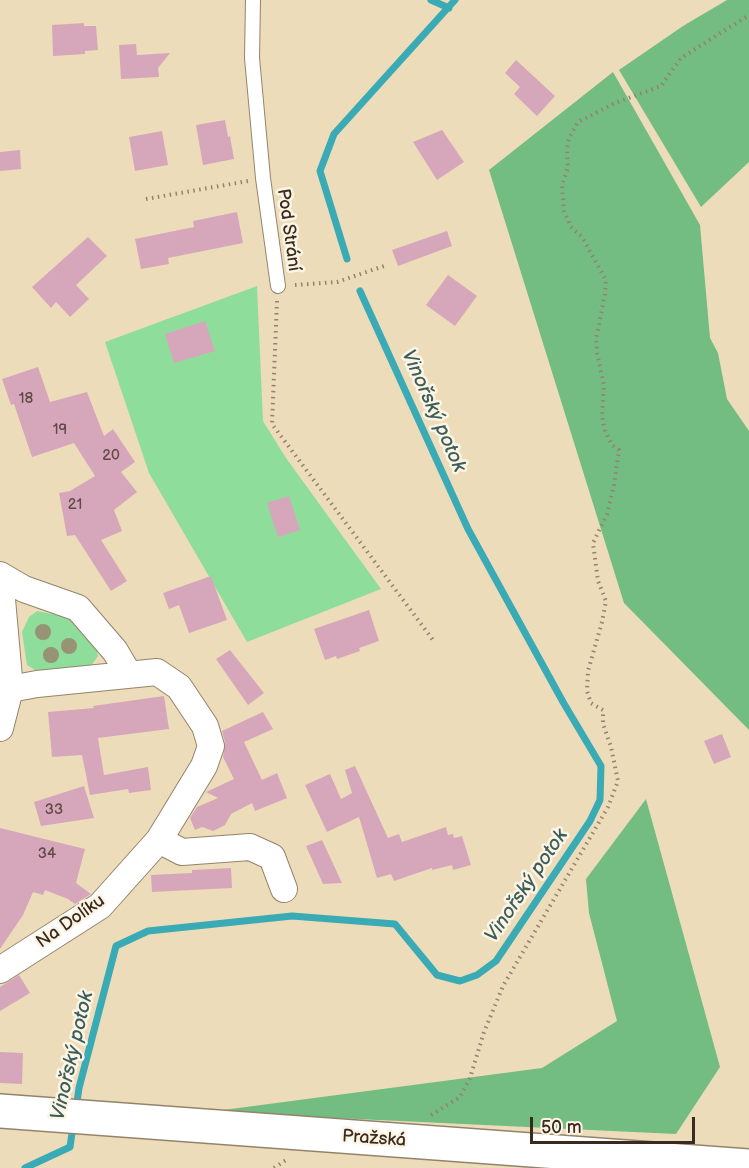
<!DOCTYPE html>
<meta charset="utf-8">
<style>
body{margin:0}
#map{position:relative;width:749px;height:1168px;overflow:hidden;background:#eddcba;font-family:"Balsamiq Sans",sans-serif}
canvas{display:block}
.scale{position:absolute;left:530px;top:1117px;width:165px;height:27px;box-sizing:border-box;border:3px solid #3b2a1e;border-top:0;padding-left:8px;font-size:18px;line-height:21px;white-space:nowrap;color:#3b2a1e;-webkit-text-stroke:4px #fcf5e5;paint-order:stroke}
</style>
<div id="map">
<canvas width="749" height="1168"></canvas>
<div class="scale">50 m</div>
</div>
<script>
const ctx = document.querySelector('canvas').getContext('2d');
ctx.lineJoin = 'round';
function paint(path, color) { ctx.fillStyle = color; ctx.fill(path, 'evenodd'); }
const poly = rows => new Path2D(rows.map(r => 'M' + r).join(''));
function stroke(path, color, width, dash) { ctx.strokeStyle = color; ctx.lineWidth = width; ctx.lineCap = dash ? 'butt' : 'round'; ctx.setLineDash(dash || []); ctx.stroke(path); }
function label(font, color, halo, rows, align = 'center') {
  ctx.font = font + ' "Balsamiq Sans",sans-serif'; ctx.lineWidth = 5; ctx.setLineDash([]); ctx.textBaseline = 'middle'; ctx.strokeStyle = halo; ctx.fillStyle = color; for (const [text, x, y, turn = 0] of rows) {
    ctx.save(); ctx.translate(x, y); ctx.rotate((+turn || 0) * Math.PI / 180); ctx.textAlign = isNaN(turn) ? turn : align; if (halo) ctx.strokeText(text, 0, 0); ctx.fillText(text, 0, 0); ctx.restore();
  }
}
paint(poly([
 [257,286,263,421,286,458,381,589,247,642,149,473,105,342],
 [37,611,77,619,94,639,98,656,91,666,64,673,40,673,27,665,22,632,29,617]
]), '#8fdd9a');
paint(poly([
 [727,0,749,0,749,162,701,207,619,70,683,26],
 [613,72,700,225,710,338,718,353,727,399,749,431,749,730,624,603,489,170],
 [646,799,720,1067,676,1134,208,1112,542,1068,617,1021,589,913,586,879]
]), '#73bc82');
stroke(poly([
 [431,0,449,8],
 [347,259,320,171,334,134,455,0],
 [76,1109,79,1088,116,946,148,931,292,916,395,924,437,975,460,981,477,975,496,961,590,821,600,800,601,766,563,702,468,529,360,291],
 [25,1168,70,1147,73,1126]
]), '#3aabb5', 7);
paint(poly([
 [84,23,84,26,96,26,98,50,85,51,85,54,53,56,52,25],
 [136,44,137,55,170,53,158,68,159,77,121,79,119,45],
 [516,60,555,96,537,116,514,94,520,87,505,73],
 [225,120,228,137,230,136,234,159,203,165,196,125],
 [442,130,464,162,437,180,413,142],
 [162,131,168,165,135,171,129,137],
 [20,150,21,169,0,171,0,152],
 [237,212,243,243,168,258,169,264,141,269,135,239,194,227,193,221],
 [447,231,452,246,398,266,392,250],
 [88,237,107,256,76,285,89,299,70,317,56,302,51,308,32,287],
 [448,275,477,296,455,326,426,305],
 [205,321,215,351,174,363,165,334],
 [38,367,50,402,87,392,104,436,113,429,135,462,121,472,137,492,114,510,122,531,101,540,127,581,111,591,75,535,67,536,59,493,70,491,95,476,74,443,32,457,14,404,11,405,2,379],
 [289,496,300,530,278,537,267,503],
 [211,576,227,620,189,633,179,605,169,609,163,593],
 [369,610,379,641,359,648,360,651,337,659,336,656,325,660,314,629],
 [230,650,264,693,248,705,216,659],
 [164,696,169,729,98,738,104,775,148,767,151,790,129,793,128,789,90,795,82,755,52,757,48,712,94,708,93,706],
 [263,712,273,729,244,742,262,780,277,773,287,798,255,811,252,803,231,814,225,825,213,831,202,827,195,830,190,818,197,807,218,798,206,792,234,779,223,757,225,742,222,731],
 [722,734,731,757,714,764,704,741],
 [355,766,388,838,399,834,402,842,446,827,448,835,453,834,454,838,462,836,471,865,453,870,452,865,432,870,432,868,394,881,391,874,377,878,359,817,327,832,305,785,330,774,341,799,352,793,345,770],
 [84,786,94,818,41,826,34,802],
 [0,828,85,849,76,883,91,894,75,904,68,899,45,890,43,895,33,892,23,915,0,949],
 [322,840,342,883,323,884,306,846],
 [231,868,232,888,152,892,151,875,192,873,192,870],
 [19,975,30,993,0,1011,0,987],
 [0,1052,23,1053,22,1084,0,1083]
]), '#d6a7bb');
const service = poly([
 [253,0,252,58,263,178,278,286]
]);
const minor = poly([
 [0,575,24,589,78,608,115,651,128,673],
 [0,577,10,689,0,728],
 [0,696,10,689,37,684,157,672,179,687,205,726,211,746,204,766,159,840,100,906,0,970],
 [159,840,182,852,250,847,272,857,284,889]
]);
const secondary = poly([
 [0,1111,749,1166]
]);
stroke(service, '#94836c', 16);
stroke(minor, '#94836c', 28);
stroke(secondary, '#94836c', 36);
stroke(poly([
 [146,199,248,181],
 [295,285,337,282,384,266],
 [277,301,272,424,433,640],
 [431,1115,460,1097,470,1078,484,1032,503,986,608,807,618,781,611,747,603,724,603,710,591,703,587,691,588,671,602,622,606,601,598,581,593,543,607,514,614,485,619,450,612,445,605,431,602,416,604,385,597,353,596,339,605,294,606,280,582,237,571,227,564,211,562,185,568,167,567,149,569,138,578,122,615,103,661,86,681,58,749,15],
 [274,1168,286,1160]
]), '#94836c', 4, [1.5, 4.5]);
stroke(service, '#fff', 14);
stroke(minor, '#fff', 26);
stroke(secondary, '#fff', 33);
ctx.fillStyle = '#979375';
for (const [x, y] of [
 [43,632],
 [69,646],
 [51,655]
]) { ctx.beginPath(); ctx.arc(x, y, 8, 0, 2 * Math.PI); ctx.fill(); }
label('15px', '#624945', null, [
 ["18",26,399],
 ["19",60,430],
 ["20",111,456],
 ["21",75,505],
 ["33",54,810],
 ["34",47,854]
]);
label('18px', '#3b2a1e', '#fcf5e5', [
 ["Pod Strání",288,230,82],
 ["Na Dolíku",71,922,-35],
 ["Pražská",374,1139,4]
]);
label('italic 20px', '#3b5e5a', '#fcf5e5', [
 ["Vinořský potok",433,411,66],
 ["Vinořský potok",527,886,-56],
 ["Vinořský potok",73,1056,-77]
]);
</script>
